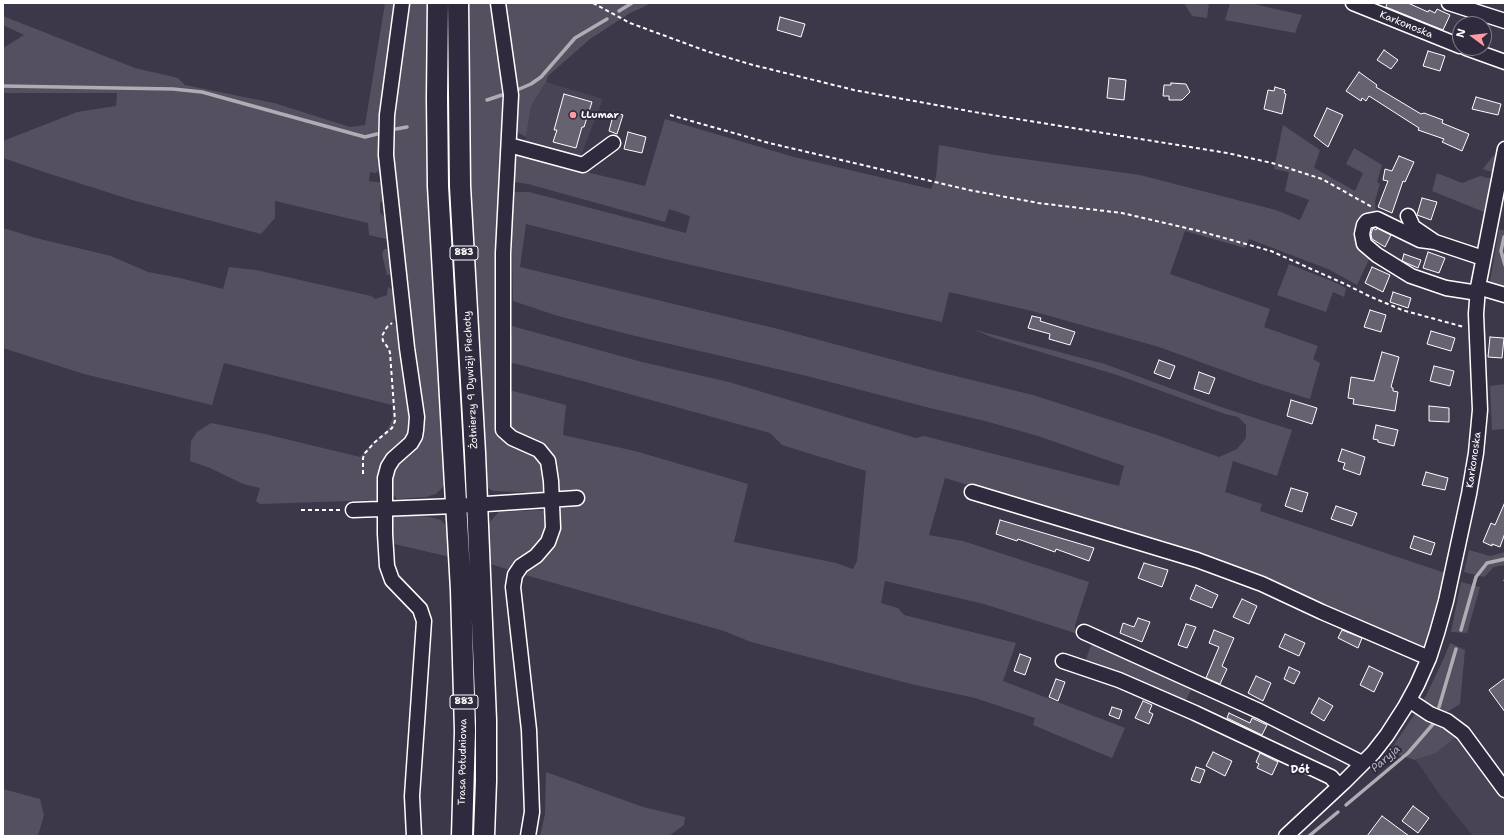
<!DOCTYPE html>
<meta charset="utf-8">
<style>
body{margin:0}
#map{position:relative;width:1508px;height:839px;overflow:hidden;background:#3c3749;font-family:"Shantell Sans",sans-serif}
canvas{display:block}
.frame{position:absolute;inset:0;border:4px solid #fff;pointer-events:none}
.north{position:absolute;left:1452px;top:16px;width:40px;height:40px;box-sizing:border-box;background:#2f2a3d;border:1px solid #827f8b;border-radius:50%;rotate:285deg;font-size:11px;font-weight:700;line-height:16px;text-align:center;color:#fff}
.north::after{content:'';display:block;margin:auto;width:14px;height:18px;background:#ff9aa2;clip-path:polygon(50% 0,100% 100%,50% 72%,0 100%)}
</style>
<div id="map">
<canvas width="1508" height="839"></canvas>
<div class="frame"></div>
<div class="north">N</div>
</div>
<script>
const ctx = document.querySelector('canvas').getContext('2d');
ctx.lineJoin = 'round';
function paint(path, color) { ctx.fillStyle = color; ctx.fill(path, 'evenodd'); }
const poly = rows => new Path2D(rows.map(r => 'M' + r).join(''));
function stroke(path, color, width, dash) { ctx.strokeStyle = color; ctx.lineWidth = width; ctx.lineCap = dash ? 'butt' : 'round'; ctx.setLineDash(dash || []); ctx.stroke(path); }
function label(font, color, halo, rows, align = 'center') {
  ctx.font = font + ' "Shantell Sans",sans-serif'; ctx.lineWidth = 4; ctx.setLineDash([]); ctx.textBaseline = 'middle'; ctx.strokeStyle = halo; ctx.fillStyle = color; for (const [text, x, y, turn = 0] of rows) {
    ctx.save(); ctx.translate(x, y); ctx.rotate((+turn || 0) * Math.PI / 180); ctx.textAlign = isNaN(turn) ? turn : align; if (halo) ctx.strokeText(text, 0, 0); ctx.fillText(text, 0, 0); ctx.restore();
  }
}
paint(poly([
 [546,82,603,99,582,153,578,158,525,144,531,106],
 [1458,735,1505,797,1505,836,1473,836,1440,795,1416,760,1436,753]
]), '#494455');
paint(poly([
 [385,3,396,3,386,68,381,120,381,170,375,173,370,172,369,181,383,183,385,198,380,203,380,213,387,218,389,235,386,239,369,235,368,223,275,201,275,218,261,234,132,200,47,173,3,158,3,141,77,112,116,106,117,93,3,93,3,48,24,35,3,25,3,16,135,68,178,78,185,85,274,103,350,127,365,125],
 [406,3,429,3,427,54,428,185,446,481,443,487,436,494,426,497,397,499,390,491,390,478,398,464,416,448,420,441,391,163,393,102],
 [465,3,492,3,493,21,500,69,504,126,506,439,535,458,540,464,545,483,542,493,493,491,488,488,483,482,470,217],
 [502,3,652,3,630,13,590,39,548,76,546,82,531,106,526,137,517,132,513,60],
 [1184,3,1209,3,1207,18,1192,16],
 [1230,3,1250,3,1302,15,1295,33,1225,20],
 [665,119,794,157,931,189,936,177,939,145,995,155,1140,175,1276,210,1300,220,1309,200,1285,191,1289,172,1274,169,1283,125,1320,150,1314,168,1355,191,1363,173,1346,164,1354,148,1382,165,1377,182,1380,184,1375,201,1376,215,1365,217,1371,255,1357,285,1328,269,1249,239,1245,248,1185,231,1170,274,1270,309,1264,327,1318,346,1313,359,1320,363,1310,399,1258,383,1159,347,1032,311,949,292,942,322,665,259,526,224,520,267,778,329,939,372,1033,395,1157,435,1219,457,1237,449,1246,438,1246,425,1238,417,1225,414,1117,375,994,338,975,330,1105,364,1221,407,1292,430,1277,476,1233,461,1225,492,1262,504,1260,511,1445,573,1435,617,1426,648,1308,597,1228,564,945,478,929,535,963,541,1089,582,1075,625,1075,633,984,604,885,581,881,603,898,608,904,615,1016,643,1003,681,1125,728,1112,758,1033,725,1035,718,975,698,911,684,751,642,724,631,522,574,527,568,557,510,564,506,559,492,556,478,509,424,509,390,566,405,563,435,635,451,748,484,734,542,836,563,853,569,857,561,866,471,782,445,770,433,586,382,509,362,512,326,642,362,729,382,916,438,924,436,1119,486,1124,466,1038,436,985,421,930,408,807,376,631,335,558,316,513,301,511,192,529,192,686,233,690,216,669,209,665,222,528,184,515,182,511,176,514,152,586,167,586,172,645,186],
 [1500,150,1494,173,1483,169,1492,157],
 [1437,173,1462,183,1480,176,1492,179,1484,212,1432,191],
 [3,228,36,238,111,256,148,272,180,278,223,289,229,267,256,270,371,296,375,299,387,295,388,287,394,290,399,318,393,320,397,329,401,330,412,426,378,500,260,504,256,501,260,488,243,484,210,468,190,461,191,441,197,432,211,423,265,434,360,457,372,443,388,429,393,417,392,405,224,363,212,405,84,374,3,348],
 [1499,229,1505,231,1505,292,1489,287],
 [384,249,391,249,394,273,387,275,382,254],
 [1289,264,1334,282,1346,288,1344,297,1333,292,1326,312,1277,295],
 [1505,384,1505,429,1492,430,1490,386],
 [540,510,545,511,547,525,545,533,537,545,518,561,510,570,487,563,485,528,495,516,499,512],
 [401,514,429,517,441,520,448,528,450,557,390,543,390,522,394,516],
 [1469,550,1490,556,1505,552,1505,565,1494,567,1484,577,1464,572],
 [1461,582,1480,587,1467,633,1451,632],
 [1093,640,1194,684,1184,704,1085,662],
 [1450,643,1465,650,1460,704,1444,714,1436,708,1426,708,1422,704,1444,658],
 [1416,712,1458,735,1436,753,1415,760,1389,752],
 [546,772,643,807,685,817,684,825,669,836,540,836,545,814],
 [3,789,40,799,44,815,38,836,3,836]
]), '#555060');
stroke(poly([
 [619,11,632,3],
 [3,86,173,89,202,92,365,137,377,134],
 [517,90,531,84,541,77,575,38,607,19],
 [487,100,502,95],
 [396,129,407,127],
 [1504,237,1501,251,1505,265],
 [1461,630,1476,577,1487,563,1505,559],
 [1439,707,1456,649],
 [1346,805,1408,753,1434,723],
 [1309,836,1338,812]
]), '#afadb4', 3.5);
const building = poly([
 [1387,3,1408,3,1428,12,1429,10,1435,13,1437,9,1450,15,1443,30,1386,7,1387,3],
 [780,17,805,24,801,37,777,30,780,17],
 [1384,50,1398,60,1391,69,1377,60,1384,50],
 [1428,51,1445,56,1440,71,1423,66,1428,51],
 [1359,72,1377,85,1376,87,1421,114,1424,113,1443,120,1442,123,1469,134,1462,151,1442,142,1444,139,1418,130,1419,128,1369,96,1366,101,1362,98,1361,101,1346,91,1359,72],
 [1109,78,1126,80,1124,100,1107,98,1109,78],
 [1171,83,1186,84,1190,92,1182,100,1169,100,1169,96,1163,96,1164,85,1171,85,1171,83],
 [1275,87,1285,90,1284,93,1286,94,1282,114,1264,109,1268,90,1274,91,1275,87],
 [564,94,592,102,584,127,582,127,576,148,553,142,557,130,554,130,564,94],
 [1476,97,1501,104,1498,115,1472,109,1476,97],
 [1327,108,1343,115,1328,147,1314,136,1327,108],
 [614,112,623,115,617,134,609,131,614,112],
 [628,132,646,137,642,153,624,149,628,132],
 [1399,156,1414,162,1405,182,1403,181,1392,213,1378,207,1388,181,1383,180,1385,169,1392,171,1399,156],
 [1422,198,1437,202,1431,220,1417,215,1422,198],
 [1373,228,1376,230,1377,228,1391,235,1385,247,1372,239,1371,234,1373,228],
 [1428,252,1445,258,1439,273,1423,268,1428,252],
 [1404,254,1421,260,1418,268,1402,261,1404,254],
 [1372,267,1390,275,1383,292,1365,283,1372,267],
 [1393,292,1411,298,1408,308,1390,302,1393,292],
 [1370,310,1386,315,1381,332,1364,327,1370,310],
 [1032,316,1041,318,1040,321,1075,332,1070,345,1049,339,1050,334,1028,328,1032,316],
 [1431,331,1455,338,1451,351,1427,344,1431,331],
 [1490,337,1504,338,1502,358,1488,357,1490,337],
 [1382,352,1399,357,1391,387,1393,388,1393,391,1398,392,1395,411,1353,404,1354,399,1348,398,1351,377,1374,381,1382,352],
 [1159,360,1175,366,1170,379,1154,373,1159,360],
 [1434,366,1454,371,1450,386,1430,381,1434,366],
 [1199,372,1215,378,1209,394,1194,389,1199,372],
 [1291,400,1317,408,1312,424,1287,416,1291,400],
 [1429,406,1449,408,1449,422,1429,421,1429,406],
 [1376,425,1398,430,1394,446,1378,442,1378,440,1373,439,1376,425],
 [1342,449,1365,457,1360,475,1343,469,1345,463,1338,461,1342,449],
 [1426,472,1448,478,1445,490,1422,485,1426,472],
 [1291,488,1308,493,1302,512,1285,506,1291,488],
 [1505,502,1505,533,1500,547,1492,544,1492,546,1483,542,1491,523,1495,525,1505,502],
 [1336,506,1357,513,1352,526,1331,519,1336,506],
 [1000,520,1094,548,1089,561,1056,549,1055,552,1018,539,1017,541,996,534,1000,520],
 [1414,536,1435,543,1431,555,1410,548,1414,536],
 [1144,563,1168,570,1162,587,1138,578,1144,563],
 [1196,585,1218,595,1212,608,1190,599,1196,585],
 [1242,599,1257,606,1249,624,1233,617,1242,599],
 [1138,618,1150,622,1142,642,1120,633,1123,623,1134,627,1138,618],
 [1186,624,1196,627,1187,648,1178,645,1186,624],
 [1214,630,1234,638,1222,666,1227,669,1220,684,1206,678,1219,647,1209,643,1214,630],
 [1342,630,1362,638,1358,648,1338,638,1342,630],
 [1285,634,1305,643,1299,656,1279,647,1285,634],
 [1020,654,1031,658,1025,675,1014,671,1020,654],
 [1369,666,1383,673,1374,692,1360,685,1369,666],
 [1289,667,1300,672,1294,684,1284,679,1289,667],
 [1256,676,1271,683,1263,701,1248,693,1256,676],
 [1505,678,1505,712,1489,690,1505,678],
 [1056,679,1065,682,1058,701,1049,697,1056,679],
 [1319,698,1333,706,1324,721,1311,713,1319,698],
 [1143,701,1152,705,1149,712,1153,714,1149,724,1135,718,1143,701],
 [1112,707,1122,710,1119,719,1109,715,1112,707],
 [1229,713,1250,723,1252,718,1267,725,1262,735,1227,718,1229,713],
 [1213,752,1232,761,1225,776,1206,766,1213,752],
 [1260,753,1278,762,1272,775,1257,768,1259,764,1256,762,1260,753],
 [1196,767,1205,770,1200,783,1191,780,1196,767],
 [1413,806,1429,818,1418,833,1402,821,1413,806],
 [1382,816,1409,836,1367,836,1382,816]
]);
paint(building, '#666270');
stroke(building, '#fff', 1);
const minor = poly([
 [402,3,387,115,386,155,407,348,417,417,416,430,415,436,411,443,393,459,388,467,385,478,385,534,387,566,392,580,420,609,424,621,412,796,414,836],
 [498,3,511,95,503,253,503,430,512,438,539,450,548,461,551,481,553,528,548,542,536,556,521,566,515,575,513,587,529,730,532,812,528,836],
 [1353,3,1460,46],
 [1449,3,1505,21],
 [1466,48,1505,62],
 [509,145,583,165,613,143],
 [1408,216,1413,227,1435,242,1483,258],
 [1435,242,1420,240,1377,219,1367,221,1364,225,1362,234,1364,244,1377,255,1411,276,1446,288,1478,293],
 [1478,287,1505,295],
 [972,492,1197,560,1262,584,1322,612,1429,658],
 [353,510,456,506,577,498],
 [1084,632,1259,711,1362,763],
 [1063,661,1119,680,1195,713,1331,777,1339,786],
 [1409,700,1430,714,1447,721,1463,733,1505,790],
 [1286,836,1344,782,1373,753,1387,735,1405,707,1417,685,1429,658,1437,633,1446,601,1469,494,1476,453,1480,410,1476,314,1478,287,1505,149]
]);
const highway = poly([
 [438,3,437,98,438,186,461,590,465,731,462,836],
 [458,3,460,186,475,453,486,720,486,781,484,836]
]);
stroke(minor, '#fff', 17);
stroke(highway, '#fff', 23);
stroke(poly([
 [593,3,630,23,709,52,753,65,854,90,974,112,1227,153,1272,163,1322,179,1372,207],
 [670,115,769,143,969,190,1038,203,1122,213,1199,231,1271,251,1345,284,1369,296,1402,310,1464,327],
 [363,474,363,458,365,453,375,442,392,428,395,421,390,353,389,349,383,341,382,336,387,327,392,323],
 [301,510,341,510],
 [1504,581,1505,580]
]), '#fff', 2, [4, 3]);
stroke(minor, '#2f2a3d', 14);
stroke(highway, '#2f2a3d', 20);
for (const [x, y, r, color] of [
 [573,115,4,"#ff9aa2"]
]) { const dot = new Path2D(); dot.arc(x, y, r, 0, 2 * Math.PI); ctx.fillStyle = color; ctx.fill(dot); stroke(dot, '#2f2a3d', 1.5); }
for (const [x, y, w] of [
 [464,253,28],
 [464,702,28]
]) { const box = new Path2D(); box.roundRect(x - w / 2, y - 7, w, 14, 3); ctx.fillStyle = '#2f2a3d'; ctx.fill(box); stroke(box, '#fff', 1); }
label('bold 9px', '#fff', null, [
 ["883",464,253],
 ["883",464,702]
]);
label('10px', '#fff', '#2f2a3d', [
 ["Karkonoska",1406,25,22],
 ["Żołnierzy 9 Dywizji Piechoty",471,380,-93],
 ["Karkonoska",1474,460,-82],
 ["Trasa Południowa",463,762,-89]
]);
label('bold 10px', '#fff', '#2f2a3d', [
 ["LLumar",581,115]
], 'left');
label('italic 11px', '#b5b4ba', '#2f2a3d', [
 ["Paryja",1386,759,-41]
]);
label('bold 11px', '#fff', '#2f2a3d', [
 ["Dół",1300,770]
]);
</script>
